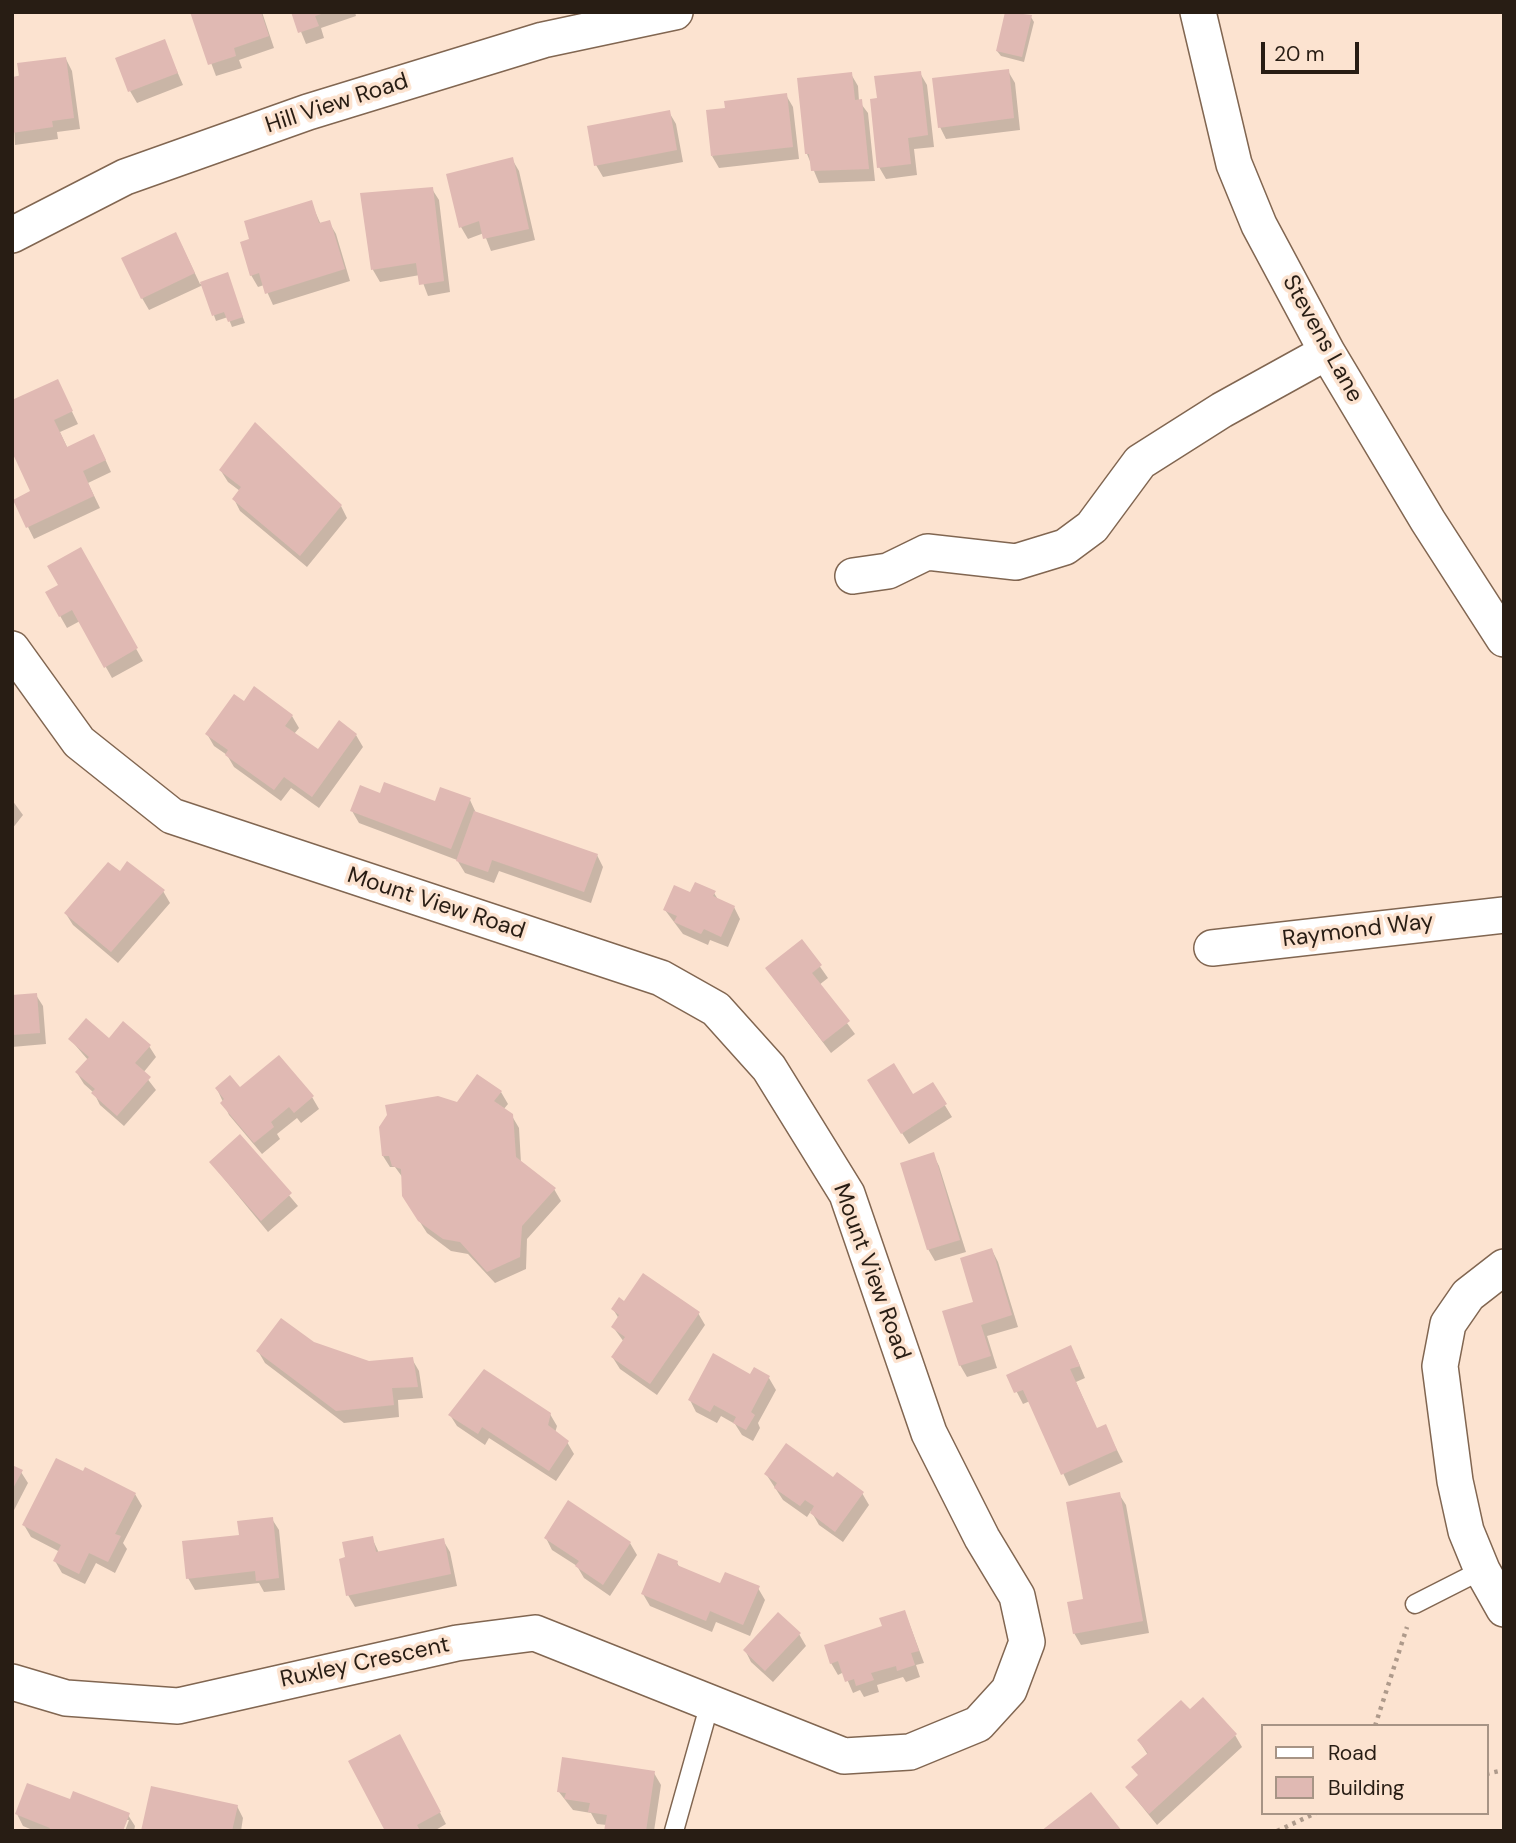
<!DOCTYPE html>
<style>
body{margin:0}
#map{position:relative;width:1516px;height:1843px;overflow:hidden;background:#fce3d0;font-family:"DM Sans",sans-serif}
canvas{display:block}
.frame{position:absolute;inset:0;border:14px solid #281d14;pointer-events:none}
.legend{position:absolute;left:1261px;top:1724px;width:228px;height:91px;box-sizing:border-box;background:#fce3d0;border:2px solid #a79485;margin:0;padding:9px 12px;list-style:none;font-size:21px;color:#281d14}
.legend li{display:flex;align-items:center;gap:14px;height:35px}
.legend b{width:35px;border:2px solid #a79485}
.scale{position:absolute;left:1261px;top:42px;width:98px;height:32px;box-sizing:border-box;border:4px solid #281d14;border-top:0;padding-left:9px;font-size:21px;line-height:24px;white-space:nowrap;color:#281d14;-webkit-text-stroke:5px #fce3d0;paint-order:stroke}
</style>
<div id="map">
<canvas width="1516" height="1843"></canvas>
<div class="frame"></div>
<ul class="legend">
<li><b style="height:9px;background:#fff"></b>Road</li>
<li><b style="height:19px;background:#e0b9b3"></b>Building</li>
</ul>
<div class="scale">20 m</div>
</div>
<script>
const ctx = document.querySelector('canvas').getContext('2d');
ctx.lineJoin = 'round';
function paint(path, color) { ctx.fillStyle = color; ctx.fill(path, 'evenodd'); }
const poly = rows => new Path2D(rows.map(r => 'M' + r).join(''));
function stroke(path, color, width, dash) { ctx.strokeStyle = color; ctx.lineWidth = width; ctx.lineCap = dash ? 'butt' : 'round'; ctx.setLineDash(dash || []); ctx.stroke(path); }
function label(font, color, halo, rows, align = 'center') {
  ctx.font = font + ' "DM Sans",sans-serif'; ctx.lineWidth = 7; ctx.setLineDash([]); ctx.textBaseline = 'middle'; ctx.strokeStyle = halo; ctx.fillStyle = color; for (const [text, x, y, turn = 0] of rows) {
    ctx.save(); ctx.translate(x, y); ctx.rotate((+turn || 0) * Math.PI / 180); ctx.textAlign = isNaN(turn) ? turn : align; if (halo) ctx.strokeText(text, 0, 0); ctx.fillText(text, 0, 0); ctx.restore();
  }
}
paint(poly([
 [192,12,262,12,274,48,239,60,242,68,216,76],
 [293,12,355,12,356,16,321,28,324,38,306,44],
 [1007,12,1031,17,1034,22,1024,62,1001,56,997,51],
 [164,41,183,85,137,103,130,91],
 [66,59,72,71,80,129,57,132,58,139,15,145,12,78],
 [1008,71,1015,83,1020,130,946,139,940,127],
 [920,73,927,85,934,147,914,149,917,175,886,179,879,167,879,100],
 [851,74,858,86,859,101,868,113,875,181,819,183,807,154],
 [786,95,793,107,799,159,719,168,712,156],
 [669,112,676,124,683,162,603,177,596,165],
 [512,159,519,171,535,240,491,251,484,233,468,239,461,227],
 [432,189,439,200,450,292,428,296,420,275,380,282,373,270,362,195],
 [311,202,321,225,329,222,336,234,350,281,273,305,264,285,258,287,251,275,251,240],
 [182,246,200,284,227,275,245,323,232,327,228,317,216,321,203,285,149,310,142,298],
 [57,381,78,424,60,432,68,449,100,448,111,472,88,483,100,508,34,539,28,527,33,492],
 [221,471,341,506,347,518,307,567,240,511,234,499,240,491,228,482],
 [80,549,143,661,112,678,80,621,67,628,47,593,60,586],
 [244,703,292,716,299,728,294,734,318,752,356,735,363,747,319,808,291,788,281,801,234,767,227,755,214,746,207,734],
 [381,795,436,803,470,800,476,813,597,855,603,867,591,903,499,871,494,883,465,873,457,860,359,823,352,811],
 [12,800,23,815,12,829],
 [120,874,163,891,170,903,118,963,73,925,66,914],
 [714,893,719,901,734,907,740,919,728,947,710,940,708,945,683,934,665,910,691,895],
 [802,941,828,978,819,985,855,1034,831,1053,767,969],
 [36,995,43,1006,46,1044,12,1047,12,997],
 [70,1039,149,1046,156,1057,143,1073,156,1090,124,1126,100,1105,94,1093,84,1084,77,1073,88,1060],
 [932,1084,952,1117,909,1144,876,1092,913,1096],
 [217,1089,312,1097,319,1109,301,1123,297,1118,277,1134,280,1139,262,1154,229,1115],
 [501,1092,508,1104,503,1110,512,1116,519,1128,521,1163,554,1189,561,1201,527,1239,526,1269,495,1283,468,1254,451,1251,427,1233,411,1208,403,1178,395,1167,390,1167,383,1156,457,1104],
 [240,1137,298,1206,268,1232,211,1163],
 [933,1154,939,1166,966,1252,935,1261,928,1249],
 [992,1250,998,1262,1018,1327,987,1336,997,1368,967,1377,960,1365],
 [625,1303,698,1313,705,1325,657,1395,620,1369,613,1358,624,1342,613,1327,619,1319,613,1309],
 [258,1351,369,1362,412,1359,419,1371,423,1398,398,1400,399,1417,344,1423,265,1363],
 [1077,1359,1085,1378,1076,1382,1097,1430,1105,1426,1123,1462,1069,1486,1030,1401,1023,1404,1008,1375],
 [754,1370,769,1378,776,1390,758,1423,760,1428,753,1441,742,1435,735,1424,721,1416,717,1423,696,1412,690,1400,751,1376],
 [550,1414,557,1426,555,1433,567,1442,574,1454,556,1481,489,1438,485,1445,457,1426,450,1415],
 [12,1467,21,1472,28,1483,12,1514],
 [766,1474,833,1480,862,1493,869,1505,843,1542,819,1525,811,1511,807,1517,783,1500],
 [135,1494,142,1506,123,1543,127,1549,115,1573,96,1563,85,1584,62,1573,55,1561,60,1552,31,1537,24,1525],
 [1119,1494,1126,1505,1149,1633,1081,1645,1074,1633],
 [272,1519,279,1530,285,1590,264,1592,259,1583,195,1590,188,1578,241,1536],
 [372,1538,379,1553,443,1540,450,1552,457,1586,355,1607,348,1595],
 [546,1538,630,1543,637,1555,610,1596,584,1578,577,1566,552,1550],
 [677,1563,680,1568,721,1586,758,1588,765,1600,750,1636,716,1622,712,1632,650,1606,643,1594],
 [905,1612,924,1663,916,1665,920,1677,906,1682,903,1677,877,1685,879,1692,864,1697,860,1690,853,1693,844,1672,838,1675,831,1663],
 [799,1634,806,1646,773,1682,751,1662,745,1650],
 [1190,1712,1235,1735,1242,1747,1157,1825,1127,1788,1139,1777,1148,1755,1139,1741],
 [406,1748,446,1824,434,1831,387,1831],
 [654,1773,661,1785,654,1831,606,1831,607,1825,597,1824,591,1813,573,1810,559,1792],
 [237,1806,243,1818,241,1831,143,1831],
 [17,1814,128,1815,135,1826,134,1831,125,1831,129,1820,125,1820,121,1831,35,1831,23,1826]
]), '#0003');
paint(poly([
 [190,12,261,12,269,36,234,48,236,56,208,65],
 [291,12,324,12,324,13,315,16,319,26,298,33],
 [1005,12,1032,15,1022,57,996,51],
 [165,39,178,73,128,92,115,58],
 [66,57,74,118,52,121,53,127,12,133,12,77,19,76,17,63],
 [1009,69,1014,118,938,128,932,78],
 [921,71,928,135,908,138,911,164,877,168,870,99,877,98,874,76],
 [852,72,855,100,862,99,869,169,811,171,809,154,805,154,797,78],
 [787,93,793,147,711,156,706,110,725,108,724,101],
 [670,110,677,150,594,166,587,126],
 [513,157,529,229,483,239,479,221,459,228,446,174],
 [433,187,444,281,419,285,416,263,371,270,360,193],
 [312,200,319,223,330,220,345,269,265,294,259,273,250,276,240,242,249,239,244,221],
 [176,232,195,273,141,299,121,258],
 [228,272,243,317,228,322,224,312,212,316,200,282],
 [58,379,73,411,54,420,67,447,94,434,106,460,83,471,94,496,26,528,13,500,30,491,12,452,12,400],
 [255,422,342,505,300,556,232,499,241,487,219,470],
 [81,547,138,648,104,668,72,610,59,617,45,592,58,585,47,566],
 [254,686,293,715,285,726,318,749,339,720,357,734,312,797,284,777,274,790,225,755,228,750,205,734,234,694,244,701],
 [384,782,435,801,440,787,471,798,451,849,350,811,360,785,380,793],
 [474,811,598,854,584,892,492,860,488,872,456,861],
 [127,861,165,890,111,952,64,913,108,862,120,871],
 [695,882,716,891,713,896,735,906,721,937,704,929,701,934,674,922,677,916,663,910,674,885,690,892],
 [802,939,822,965,812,973,850,1021,823,1042,765,968],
 [37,993,40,1033,12,1035,12,995],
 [86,1018,109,1038,123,1021,151,1045,135,1063,151,1077,117,1116,91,1093,95,1089,75,1072,89,1057,68,1039],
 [279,1055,314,1096,294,1113,289,1107,271,1122,274,1127,254,1143,220,1103,224,1099,215,1088,230,1075,240,1087],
 [894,1063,913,1094,933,1082,947,1104,901,1134,867,1080],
 [477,1074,502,1091,494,1101,513,1114,516,1157,556,1188,522,1226,520,1257,487,1272,460,1242,443,1239,418,1221,402,1196,401,1169,392,1166,389,1156,382,1156,379,1127,387,1115,385,1105,438,1096,457,1102],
 [240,1134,292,1193,261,1221,209,1162],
 [934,1152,960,1240,927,1250,900,1163],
 [992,1248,1012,1315,981,1325,991,1356,959,1366,942,1311,973,1302,960,1258],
 [643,1273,700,1312,650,1384,611,1357,625,1337,611,1327,619,1315,611,1309,619,1297,624,1301],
 [281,1318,314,1342,369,1361,413,1357,418,1387,392,1388,394,1405,336,1411,256,1351],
 [1071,1345,1080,1366,1070,1369,1097,1428,1106,1424,1117,1450,1061,1475,1023,1390,1014,1393,1006,1375],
 [713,1353,750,1374,754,1367,770,1376,751,1412,755,1415,746,1430,733,1423,736,1417,714,1405,710,1412,688,1400],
 [484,1369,551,1413,548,1425,569,1441,549,1471,482,1427,478,1434,448,1415],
 [786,1443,833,1477,837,1472,864,1492,835,1532,810,1513,814,1506,805,1500,800,1506,774,1488,777,1483,764,1474],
 [56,1458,83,1471,85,1467,136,1493,115,1534,121,1536,108,1562,89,1553,79,1574,53,1561,61,1545,22,1525],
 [12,1465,23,1470,12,1490],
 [1120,1492,1143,1621,1073,1634,1067,1602,1083,1599,1066,1502],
 [568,1500,631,1542,603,1585,575,1566,579,1561,544,1538],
 [273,1517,279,1578,256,1581,255,1571,186,1579,182,1541,239,1535,237,1521],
 [373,1536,376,1552,444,1538,451,1574,346,1596,339,1559,345,1557,342,1542],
 [658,1553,678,1561,677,1565,720,1583,725,1572,760,1586,743,1625,710,1611,706,1621,641,1594],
 [905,1610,919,1651,911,1653,915,1665,897,1671,896,1666,871,1673,874,1680,856,1686,854,1679,845,1682,838,1661,830,1664,824,1645,882,1626,879,1618],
 [778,1612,801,1633,765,1671,743,1650],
 [1203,1697,1237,1734,1149,1814,1125,1787,1138,1775,1131,1767,1148,1753,1137,1740,1181,1700,1190,1709],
 [400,1734,441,1812,417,1825,420,1831,385,1831,348,1761],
 [562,1757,655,1771,646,1831,604,1831,607,1815,588,1812,590,1803,564,1799,566,1793,557,1792],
 [27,1783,70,1799,73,1791,130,1813,123,1831,49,1831,50,1828,15,1814],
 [151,1786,238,1805,232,1831,141,1831],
 [1091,1792,1122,1831,1041,1831]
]), '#e0b9b3');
const service = poly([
 [1415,1604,1482,1570],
 [674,1831,710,1703]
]);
const minor = poly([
 [1198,12,1234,164,1259,225,1327,352,1428,521,1504,639],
 [12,235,125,177,308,112,543,40,675,12],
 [853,576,888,571,927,552,1016,562,1065,547,1092,527,1140,462,1222,410,1327,352],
 [12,649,79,742,172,816,661,978,716,1009,769,1068,847,1194,929,1433,982,1538,1017,1596,1027,1642,1009,1690,978,1724,910,1752,844,1756,535,1633,457,1643,178,1706,66,1698,12,1682],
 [1212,948,1504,915],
 [1504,1267,1468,1295,1448,1324,1440,1366,1455,1481,1466,1531,1482,1570,1504,1609]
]);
stroke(service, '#816651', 21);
stroke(minor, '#816651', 38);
stroke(poly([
 [1375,1726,1407,1627],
 [1486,1774,1504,1770],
 [1277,1831,1316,1813]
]), '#ae9a8b', 4.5, [3.5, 5]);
stroke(service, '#fff', 18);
stroke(minor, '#fff', 35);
label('23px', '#281d14', '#fce3d0', [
 ["Hill View Road",337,104,-18],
 ["Stevens Lane",1322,339,61],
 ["Mount View Road",436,904,18],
 ["Raymond Way",1358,931,-7],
 ["Mount View Road",871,1272,70],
 ["Ruxley Crescent",365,1663,-12]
]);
</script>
